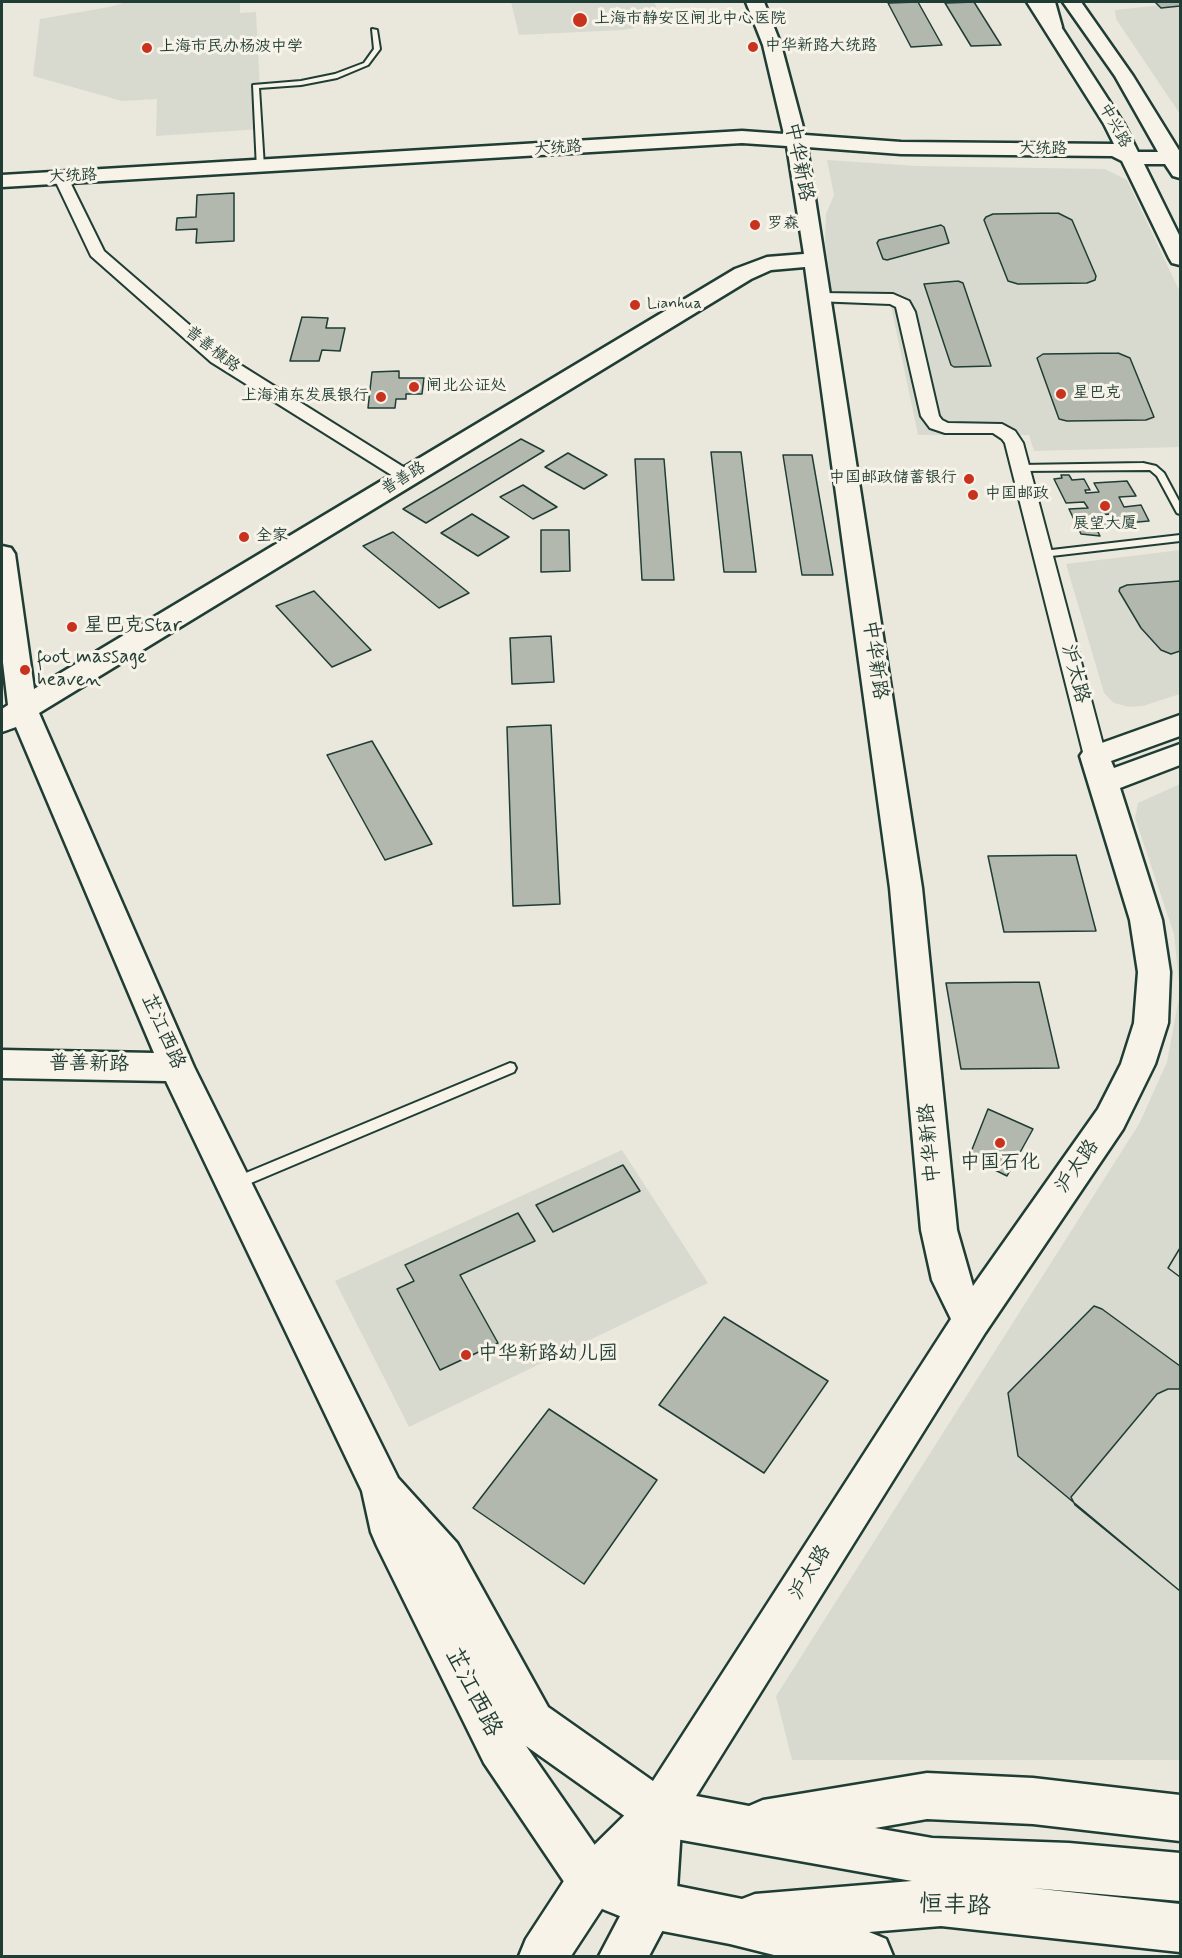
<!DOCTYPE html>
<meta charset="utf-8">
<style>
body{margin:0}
#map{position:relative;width:1182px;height:1958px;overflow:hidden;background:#eae8dd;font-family:Mynerve,sans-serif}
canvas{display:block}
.frame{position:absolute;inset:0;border:3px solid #1f3d34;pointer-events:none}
</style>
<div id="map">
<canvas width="1182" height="1958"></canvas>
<div class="frame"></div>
</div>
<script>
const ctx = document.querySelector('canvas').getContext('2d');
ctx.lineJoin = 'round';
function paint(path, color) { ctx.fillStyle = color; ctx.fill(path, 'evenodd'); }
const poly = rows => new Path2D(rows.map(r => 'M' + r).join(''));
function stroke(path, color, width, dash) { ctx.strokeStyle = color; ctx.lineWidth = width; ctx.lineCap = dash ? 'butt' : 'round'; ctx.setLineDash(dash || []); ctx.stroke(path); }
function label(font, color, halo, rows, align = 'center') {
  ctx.font = font + ' Mynerve,"LXGW WenKai TC",sans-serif'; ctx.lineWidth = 6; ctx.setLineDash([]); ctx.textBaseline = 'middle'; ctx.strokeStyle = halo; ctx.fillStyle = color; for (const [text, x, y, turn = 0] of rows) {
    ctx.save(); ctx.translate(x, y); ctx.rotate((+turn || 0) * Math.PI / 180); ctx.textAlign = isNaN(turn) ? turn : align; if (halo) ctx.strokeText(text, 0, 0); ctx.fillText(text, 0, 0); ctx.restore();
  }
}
paint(poly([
 [127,2,240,2,240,13,256,12,262,129,156,136,157,99,122,101,33,76,40,19,109,7],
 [511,2,654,2,656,6,655,11,641,23,634,28,622,30,519,35],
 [1180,3,1180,114,1116,19,1115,10],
 [827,160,917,166,1105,169,1127,180,1180,292,1180,447,1034,451,1029,435,918,435,891,306,834,305,825,242,826,214,834,195],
 [1180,550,1180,694,1143,706,1129,707,1114,703,1104,693,1066,564],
 [1180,784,1180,1760,792,1760,776,1696,1139,1124,1167,1062,1180,992,1174,934,1135,818,1138,803],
 [622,1150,708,1283,409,1427,335,1281]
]), '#d9dacf');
const building = poly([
 [918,2,942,45,911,47,888,3,918,2],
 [974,2,1001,45,971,46,945,3,974,2],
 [1155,2,1180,2,1180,6,1161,8,1155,2],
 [234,193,234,241,196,243,197,229,176,230,177,218,196,217,197,195,234,193],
 [1058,213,1072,220,1096,276,1095,280,1087,283,1018,284,1008,281,984,220,986,217,993,214,1058,213],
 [941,225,944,227,949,243,887,260,883,259,877,243,879,240,941,225],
 [958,281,963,283,991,366,954,367,951,365,924,284,958,281],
 [302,317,328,318,326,328,345,328,340,351,322,350,319,361,290,361,302,317],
 [1118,353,1130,358,1154,417,1146,420,1067,421,1059,419,1037,358,1043,354,1118,353],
 [399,371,399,378,424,378,422,394,406,394,406,399,396,399,395,408,368,408,372,372,399,371],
 [521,439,544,451,426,523,403,509,521,439],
 [711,452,741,452,756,572,724,572,711,452],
 [568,453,607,475,584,489,545,467,568,453],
 [783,455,812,455,833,575,802,575,783,455],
 [635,459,664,459,674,580,642,580,635,459],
 [1061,475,1069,475,1072,480,1084,479,1090,490,1085,490,1086,493,1099,492,1094,483,1127,481,1136,496,1119,497,1124,507,1141,505,1149,521,1116,524,1111,514,1097,515,1099,518,1104,518,1110,529,1097,530,1100,536,1081,534,1069,509,1088,508,1084,502,1066,503,1054,479,1062,478,1061,475],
 [523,485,557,507,533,519,500,497,523,485],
 [472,514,509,537,478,556,441,533,472,514],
 [541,530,569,530,570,571,541,572,541,530],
 [393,532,469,593,439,608,363,546,393,532],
 [1180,581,1180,651,1171,654,1161,650,1141,628,1119,591,1120,588,1127,585,1180,581],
 [314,591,371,650,332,667,276,606,314,591],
 [551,636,554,682,512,684,510,638,551,636],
 [551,725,560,904,513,906,507,727,551,725],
 [372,741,432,844,385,860,327,755,372,741],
 [1076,855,1096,931,1004,932,988,856,1076,855],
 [1039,982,1059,1068,961,1069,946,983,1039,982],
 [988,1109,1033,1129,1007,1176,969,1157,988,1109],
 [623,1165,640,1191,553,1232,536,1205,623,1165],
 [518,1213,535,1241,460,1275,498,1343,440,1370,397,1289,414,1281,405,1265,518,1213],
 [1180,1248,1180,1277,1168,1268,1180,1248],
 [1180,1248,1180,1277,1168,1268,1180,1248],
 [1094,1306,1102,1309,1180,1366,1180,1591,1018,1456,1008,1393,1094,1306],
 [724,1317,828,1381,764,1473,659,1405,724,1317],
 [1168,1389,1180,1389,1180,1591,1075,1505,1071,1497,1157,1394,1168,1389],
 [549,1409,657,1480,584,1584,473,1508,549,1409]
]);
paint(building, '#b2b8ae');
stroke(building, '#1f3d34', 1.5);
const lane = poly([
 [372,29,377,30,380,49,368,65,337,78,301,85,259,88,264,167,257,169,253,85,301,81,335,74,364,63,374,49,372,29],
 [1143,463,1156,466,1164,473,1180,503,1180,514,1177,513,1157,476,1150,470,1021,471,1016,468,1021,465,1143,463],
 [1180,535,1180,541,1043,557,1038,554,1043,551,1180,535],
 [510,1063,514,1064,516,1068,514,1072,239,1188,234,1190,229,1188,227,1184,229,1180,510,1063]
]);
const street = poly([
 [61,174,68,178,104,251,223,354,413,473,416,477,413,481,401,481,211,362,91,256,54,178,61,174],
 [821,293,893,294,909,301,915,312,939,416,942,420,948,423,1002,424,1015,431,1023,443,1106,756,1103,761,1095,763,1087,761,1084,756,1005,443,1002,439,993,433,945,433,930,428,921,416,896,307,890,304,815,301,813,298,815,295,821,293]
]);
const secondary = poly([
 [746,2,764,2,781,45,805,135,901,142,1114,144,1104,124,1027,2,1045,2,1124,124,1138,152,1158,152,1115,76,1063,2,1081,2,1133,76,1180,152,1180,178,1173,176,1165,164,1144,164,1180,237,1180,265,1172,263,1169,258,1122,161,1112,156,901,154,807,147,922,888,957,1230,973,1286,1098,1109,1121,1064,1134,1023,1138,972,1130,920,1080,756,1085,749,1180,715,1180,736,1111,761,1114,768,1180,744,1180,765,1120,788,1162,920,1170,972,1168,1023,1155,1064,1123,1129,985,1333,696,1796,749,1806,763,1800,927,1773,1033,1778,1180,1795,1180,1841,1033,1824,927,1819,875,1828,932,1838,1069,1843,1180,1853,1180,1901,1032,1888,1180,1904,1180,1952,941,1926,869,1932,886,1939,893,1956,778,1956,730,1944,652,1929,575,1898,484,1763,377,1546,371,1532,362,1491,166,1081,2,1078,2,1050,154,1053,16,727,2,732,2,709,8,705,2,654,2,546,11,548,15,554,34,689,735,269,767,257,804,254,787,146,742,143,2,187,2,175,742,131,784,134,763,45,746,2],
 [805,267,890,888,921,1230,932,1280,951,1319,653,1781,548,1707,457,1543,398,1478,194,1067,39,713,751,279,771,270,805,267],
 [526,1746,643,1829,659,1836,912,1881,755,1894,742,1899,652,1881,608,1864,526,1746]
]);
const primary = poly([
 [659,1790,675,1797,682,1813,676,1905,649,1956,599,1956,629,1899,631,1875,609,1898,571,1956,519,1956,526,1939,575,1864,643,1797,659,1790]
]);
const highway = poly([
 [1037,2,1055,2,1062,27,1059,31,1047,31,1037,2]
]);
stroke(lane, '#1f3d34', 4);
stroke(street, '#1f3d34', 4);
stroke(secondary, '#1f3d34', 5);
stroke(primary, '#1f3d34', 5);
stroke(highway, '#1f3d34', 5);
paint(lane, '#f7f3e8');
paint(street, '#f7f3e8');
paint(secondary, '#f7f3e8');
paint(primary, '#f7f3e8');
paint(highway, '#f7f3e8');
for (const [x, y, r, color] of [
 [580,20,8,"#c8321e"],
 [753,47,6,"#c8321e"],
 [147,48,6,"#c8321e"],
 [755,225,6,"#c8321e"],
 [635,305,6,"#c8321e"],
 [414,387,6,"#c8321e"],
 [1061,394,6,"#c8321e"],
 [381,397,6,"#c8321e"],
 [969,479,6,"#c8321e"],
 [973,495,6,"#c8321e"],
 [1105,506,6,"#c8321e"],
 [244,537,6,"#c8321e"],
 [72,627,6,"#c8321e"],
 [25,670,6,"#c8321e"],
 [1000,1143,6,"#c8321e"],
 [466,1355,6,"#c8321e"]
]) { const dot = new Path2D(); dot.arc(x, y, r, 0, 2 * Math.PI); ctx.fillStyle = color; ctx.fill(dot); stroke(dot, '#f7f3e8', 2); }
label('16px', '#1f3d34', '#f7f3e8', [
 ["上海市静安区闸北中心医院",594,20],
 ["中华新路大统路",765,47],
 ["上海市民办杨波中学",159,48],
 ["罗森",767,225],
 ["Lianhua",647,305],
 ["闸北公证处",426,387],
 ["星巴克",1073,394],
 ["上海浦东发展银行",369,397,"right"],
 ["中国邮政储蓄银行",957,479,"right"],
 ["中国邮政",985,495],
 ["展望大厦",1105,525,"center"],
 ["全家",256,537]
], 'left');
label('16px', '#1f3d34', '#f7f3e8', [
 ["中兴路",1114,126,61],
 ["大统路",558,149,-4],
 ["大统路",1043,150],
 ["大统路",73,177,-3],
 ["普善横路",212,350,38],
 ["普善路",404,479,-31]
]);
label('20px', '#1f3d34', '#f7f3e8', [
 ["中华新路",798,162,79],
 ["中华新路",874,660,82],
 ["沪太路",1074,674,75],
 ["芷江西路",162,1032,66],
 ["普善新路",89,1065,1],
 ["中华新路",931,1143,-95],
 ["沪太路",1078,1167,-55],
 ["沪太路",811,1573,-58]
]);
label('20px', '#1f3d34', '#f7f3e8', [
 ["星巴克Star",84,627],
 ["foot massage",37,658],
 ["heaven",37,681],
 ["中国石化",1000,1164,"center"],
 ["中华新路幼儿园",478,1355]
], 'left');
label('24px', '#1f3d34', '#f7f3e8', [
 ["芷江西路",472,1693,63],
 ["恒丰路",955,1907,2]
]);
</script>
